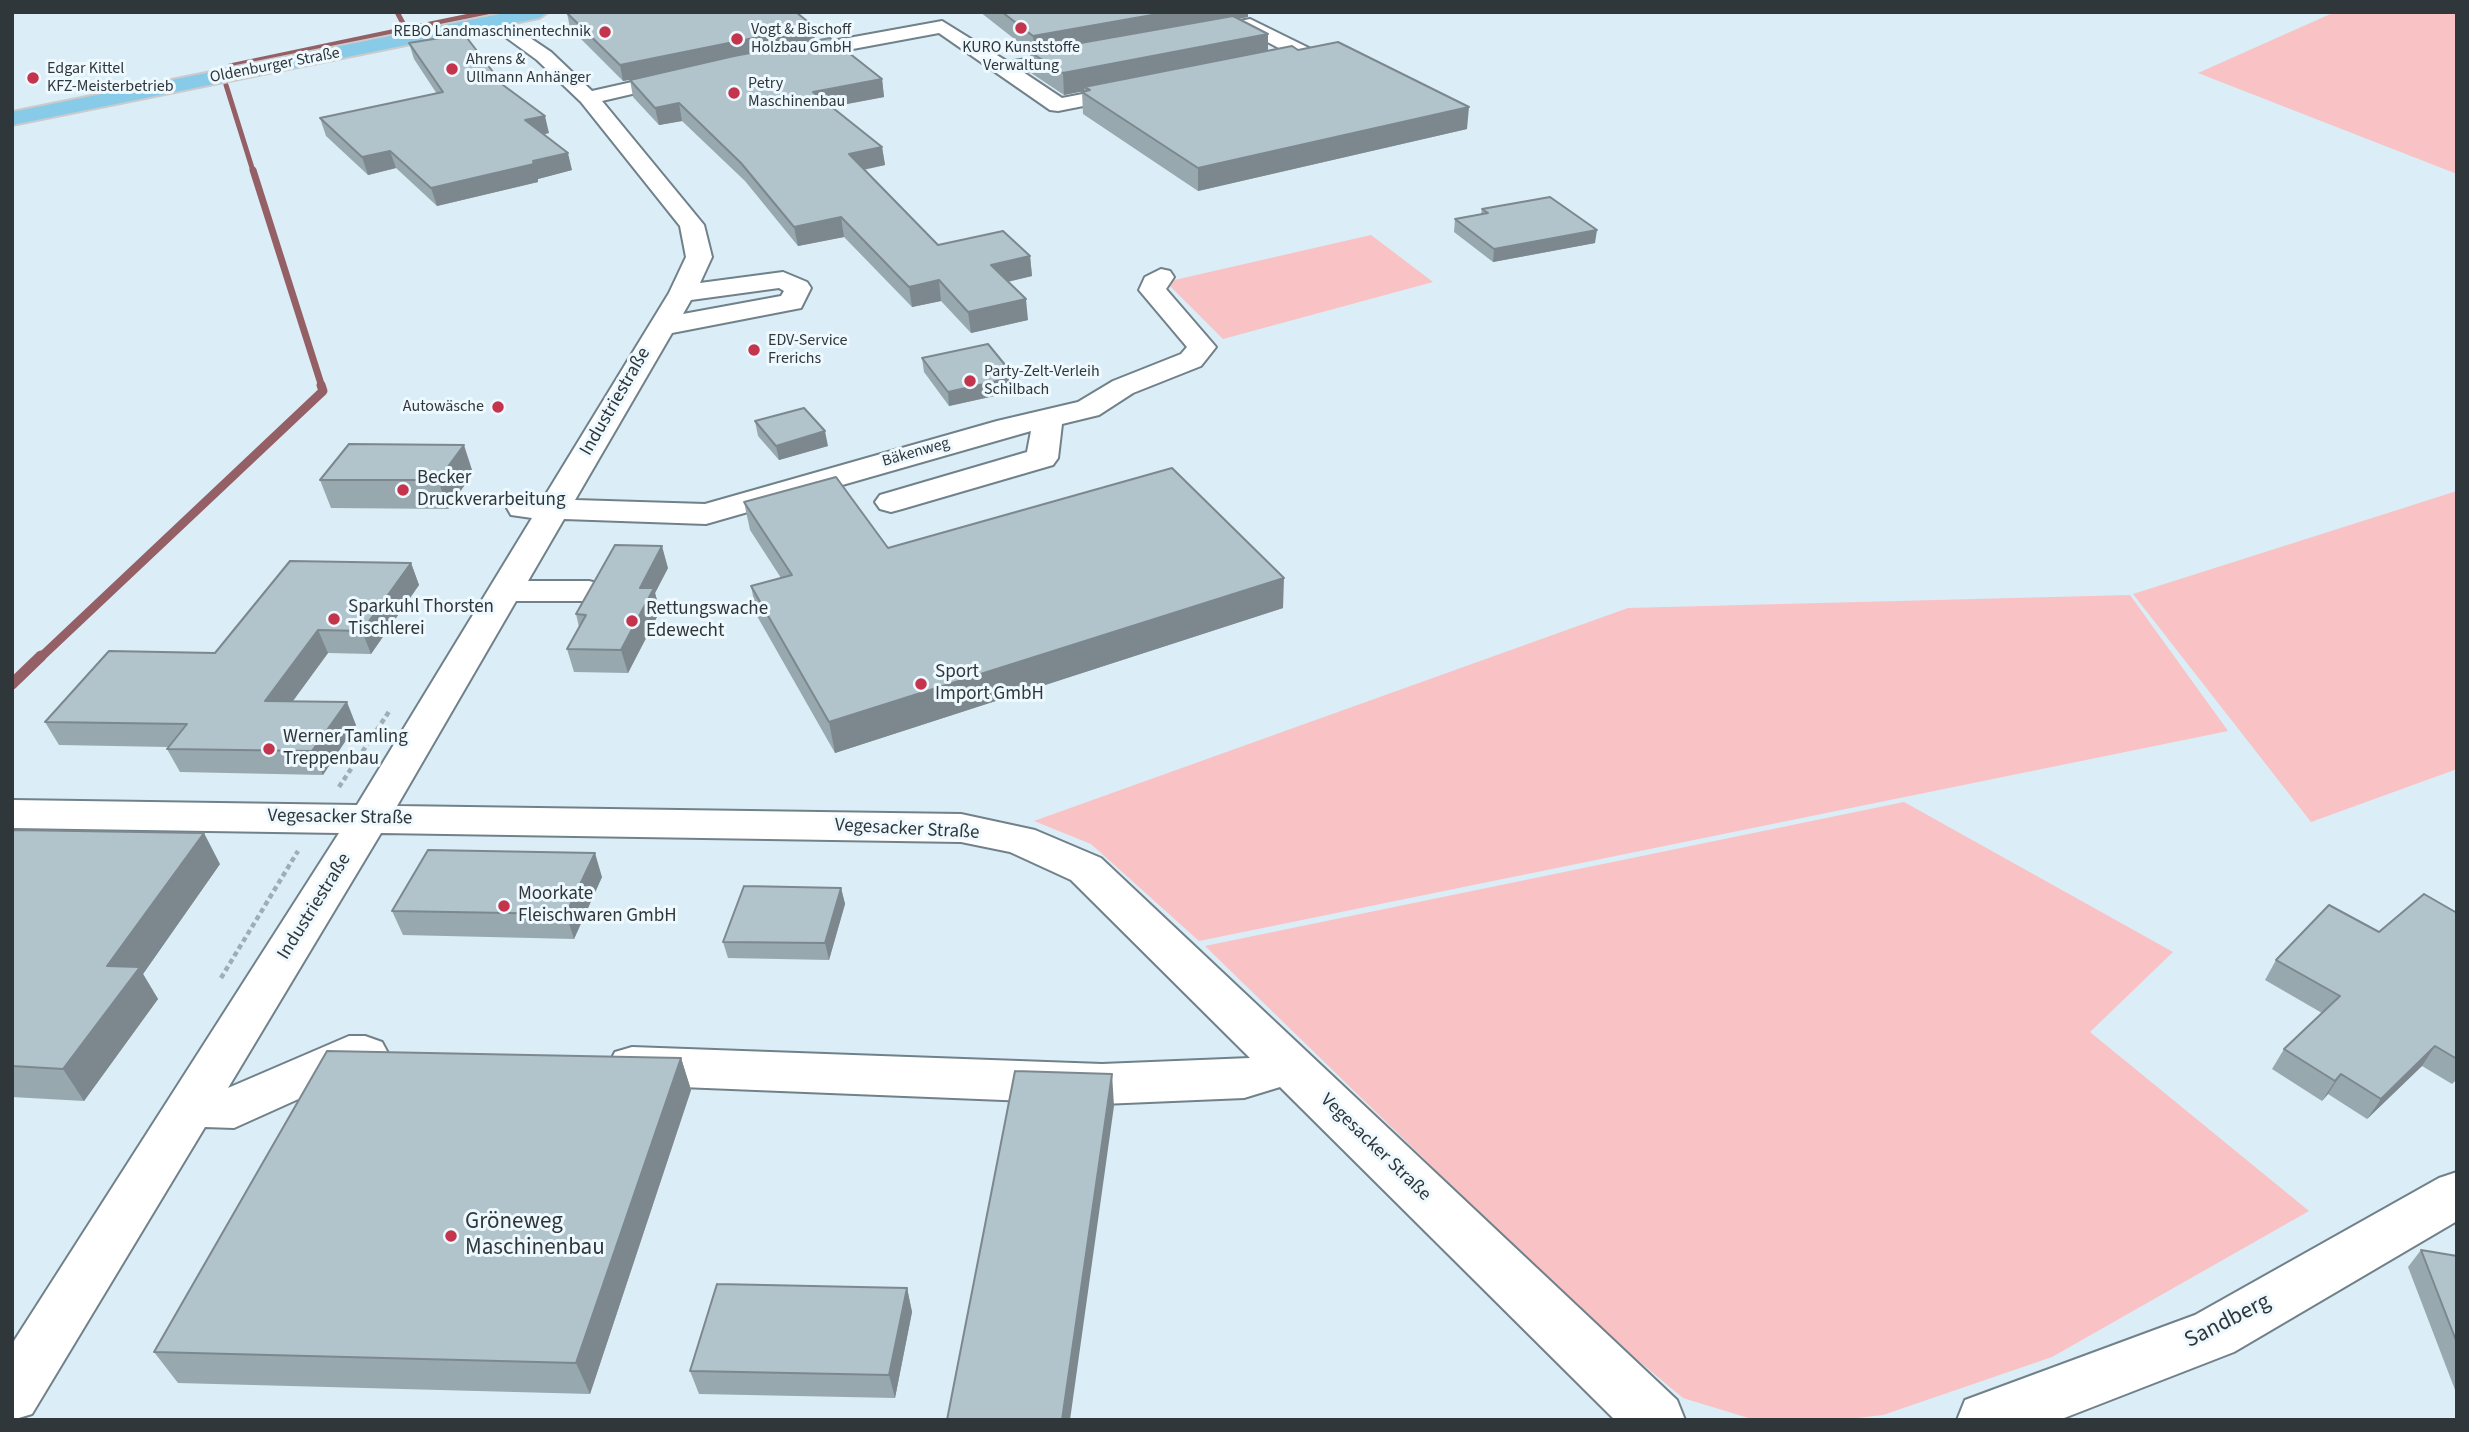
<!DOCTYPE html>
<meta charset="utf-8">
<style>
body{margin:0}
#map{position:relative;width:2469px;height:1432px;overflow:hidden;background:#dbedf6;font-family:"Source Sans 3",sans-serif}
canvas{display:block}
.frame{position:absolute;inset:0;border:14px solid #30373a;pointer-events:none}
</style>
<div id="map">
<canvas width="2469" height="1432"></canvas>
<div class="frame"></div>
</div>
<script>
const ctx = document.querySelector('canvas').getContext('2d');
ctx.lineJoin = 'round';
function paint(path, color) { ctx.fillStyle = color; ctx.fill(path, 'evenodd'); }
const poly = rows => new Path2D(rows.map(r => 'M' + r).join(''));
function stroke(path, color, width, dash) { ctx.strokeStyle = color; ctx.lineWidth = width; ctx.lineCap = dash ? 'butt' : 'round'; ctx.setLineDash(dash || []); ctx.stroke(path); }
function label(font, color, halo, rows, align = 'center') {
  ctx.font = font + ' "Source Sans 3",sans-serif'; ctx.lineWidth = 6; ctx.setLineDash([]); ctx.textBaseline = 'middle'; ctx.strokeStyle = halo; ctx.fillStyle = color; for (const [text, x, y, turn = 0] of rows) {
    ctx.save(); ctx.translate(x, y); ctx.rotate((+turn || 0) * Math.PI / 180); ctx.textAlign = isNaN(turn) ? turn : align; if (halo) ctx.strokeText(text, 0, 0); ctx.fillText(text, 0, 0); ctx.restore();
  }
}
paint(poly([
 [2335,12,2457,12,2457,174,2198,73],
 [1371,235,1433,282,1223,339,1166,282],
 [2457,491,2457,769,2311,822,2133,594],
 [2130,595,2228,731,1199,941,1091,844,1034,821,1628,608],
 [1904,802,2173,952,2090,1032,2309,1211,2052,1357,1883,1415,1839,1420,1755,1420,1683,1398,1593,1323,1205,946]
]), '#f9c2c4');
stroke(poly([
 [406,29,489,12],
 [230,66,406,29,397,12],
 [226,85,253,171]
]), '#946065', 5);
stroke(poly([
 [253,170,322,387]
]), '#946065', 7);
stroke(poly([
 [40,658,323,391,321,385]
]), '#946065', 9);
stroke(poly([
 [12,684,41,656]
]), '#946065', 11);
const minor = poly([
 [496,15,551,52,592,91,681,71,688,73,691,77,688,81,602,101,704,225,712,257,700,283,783,272,807,282,811,288,801,308,672,333,575,500,705,504,997,421,1078,402,1113,381,1181,354,1187,347,1139,290,1145,277,1161,269,1170,271,1174,277,1166,289,1216,347,1201,366,1133,393,1099,415,1062,424,1058,458,1053,465,902,509,891,512,880,509,875,502,880,495,1027,452,1031,431,706,524,564,519,528,581,589,581,601,584,606,591,601,598,589,601,516,601,397,806,961,814,1035,830,1101,858,1677,1400,1685,1420,1615,1420,1280,1087,1244,1098,1102,1104,632,1085,615,1080,608,1066,615,1052,632,1047,1102,1064,1250,1058,1071,880,1010,852,961,842,381,833,228,1088,349,1036,365,1036,382,1042,389,1055,382,1068,354,1074,234,1128,205,1127,32,1414,12,1420,12,1344,339,833,12,828,12,800,357,805,532,518,511,515,507,508,511,501,543,499,669,293,686,257,680,226,581,102,537,60,489,25,487,21,489,17,496,15],
 [779,288,784,291,781,296,683,314,691,300,779,288],
 [1250,19,1315,51,1318,55,1315,59,1276,67,1269,65,1266,61,1269,57,1288,53,1247,31,1217,37,1207,31,1210,27,1250,19],
 [942,21,1008,62,1082,50,1089,52,1092,56,1089,60,1023,72,1062,98,1134,84,1144,90,1134,96,1058,111,1050,110,939,33,788,61,778,55,788,49,942,21],
 [2457,1172,2457,1221,2234,1352,2059,1420,1957,1420,1965,1400,2195,1315,2439,1178,2457,1172]
]);
const major = poly([
 [510,12,548,12,539,18,12,125,12,112,510,12]
]);
stroke(minor, '#71818a', 4);
stroke(major, '#c9cbcc', 4);
stroke(poly([
 [339,787,390,710],
 [221,978,298,851]
]), '#9faeb5', 4.5, [5, 3.5]);
paint(minor, '#fff');
paint(major, '#87cbe8');
paint(poly([
 [980,12,1248,12,1248,17,1237,19,1268,51,1467,129,1198,191,1083,114,1082,92,1084,91,1064,95,1031,73,1030,52,1031,52],
 [567,13,813,26,815,41,882,79,884,97,831,107,882,147,885,165,864,170,938,245,1030,256,1032,276,1008,282,1028,320,971,333,941,301,912,307,844,237,798,246,745,181,682,121,659,125,633,97,630,80,623,81,570,28],
 [409,43,503,85,549,133,543,134,572,170,538,179,538,182,437,206,396,168,368,175,326,136,320,118,437,94,414,59],
 [1482,209,1595,243,1493,262,1454,232,1455,219,1481,214],
 [922,358,1015,377,1017,391,949,406,924,372],
 [755,421,828,446,779,460,758,436],
 [473,473,448,509,331,508,320,480],
 [744,502,888,548,1283,608,835,753,757,616,751,586,781,578,750,530],
 [411,563,419,585,371,654,328,653,293,701,356,725,323,775,180,772,167,749,168,747,59,745,45,722,215,653],
 [668,568,655,593,660,611,628,673,574,672,567,649,579,627,576,614],
 [12,830,220,864,143,974,158,999,84,1101,12,1097],
 [602,877,574,939,403,935,392,911],
 [841,888,845,904,829,960,728,958,723,942],
 [2457,913,2457,1079,2452,1084,2422,1066,2367,1119,2328,1094,2322,1101,2272,1069,2284,1049,2322,1013,2265,980,2276,960],
 [681,1058,691,1090,590,1394,178,1383,154,1352],
 [2421,1250,2457,1256,2457,1395,2408,1267],
 [907,1288,912,1312,895,1398,699,1394,690,1371]
]), '#98a8af');
paint(poly([
 [1169,12,1248,12,1248,17,1035,55,1033,36],
 [813,26,815,41,623,81,620,65],
 [1268,34,1268,55,1084,87,1084,91,1064,95,1063,73],
 [882,79,884,97,815,110,813,92],
 [679,103,682,121,659,125,655,108],
 [1469,107,1467,129,1198,191,1198,168],
 [545,116,549,133,529,138,525,120],
 [882,147,885,165,851,172,849,154],
 [390,151,396,168,368,175,362,157],
 [568,153,572,170,538,179,538,182,437,206,431,188],
 [841,217,844,237,798,246,794,227],
 [1597,230,1595,243,1493,262,1494,249],
 [1030,256,1032,276,993,285,991,265],
 [939,280,941,301,912,307,909,287],
 [1026,299,1028,320,971,333,968,312],
 [1015,377,1017,391,949,406,948,392],
 [825,431,828,446,779,460,776,446],
 [464,445,473,473,448,509,438,480],
 [662,546,668,568,655,593,660,611,628,673,621,650,640,588],
 [411,563,419,585,371,654,362,631],
 [1284,578,1283,608,835,753,829,722],
 [318,630,328,653,276,724,265,701],
 [347,702,356,725,323,775,312,751],
 [204,833,220,864,143,974,158,999,84,1101,63,1069,107,966],
 [595,853,602,877,574,939,566,914],
 [841,888,845,904,829,960,825,943],
 [2435,1046,2422,1066,2367,1119,2381,1099],
 [681,1058,691,1090,590,1394,576,1363],
 [1112,1074,1114,1106,1070,1420,1062,1420],
 [2341,1074,2328,1094,2322,1101,2335,1081],
 [907,1288,912,1312,895,1398,889,1375]
]), '#7c888e');
const building = poly([
 [796,12,813,26,620,65,567,13,796,12],
 [1002,12,1169,12,1033,36,1002,12],
 [1233,16,1268,34,1063,73,1030,52,1233,16],
 [464,34,503,85,545,116,525,120,568,153,533,161,534,164,431,188,390,151,362,157,320,118,443,92,409,43,464,34],
 [830,38,882,79,813,92,882,147,849,154,938,245,1003,231,1030,256,991,265,1026,299,968,312,939,280,909,287,841,217,794,227,741,163,679,103,655,108,630,80,734,56,830,38],
 [1338,42,1469,107,1198,168,1082,92,1090,90,1084,87,1292,46,1298,50,1338,42],
 [1550,197,1597,230,1494,249,1455,219,1488,213,1482,209,1550,197],
 [988,344,1015,377,948,392,922,358,988,344],
 [804,408,825,431,776,446,755,421,804,408],
 [349,444,464,445,438,480,320,480,349,444],
 [1172,468,1284,578,829,722,751,586,792,575,744,502,836,477,888,548,1172,468],
 [615,545,662,546,640,588,654,588,621,650,567,649,586,615,576,614,615,545],
 [290,561,411,563,362,631,318,630,265,701,347,702,312,751,167,749,187,724,45,722,109,651,215,653,290,561],
 [12,830,204,833,107,966,140,967,63,1069,12,1066,12,830],
 [428,850,595,853,566,914,392,911,428,850],
 [744,886,841,888,825,943,723,942,744,886],
 [2424,894,2457,913,2457,1059,2435,1046,2381,1099,2341,1074,2335,1081,2284,1049,2340,996,2276,960,2329,905,2379,932,2424,894],
 [327,1051,681,1058,576,1363,154,1352,327,1051],
 [1015,1071,1112,1074,1062,1420,947,1420,1015,1071],
 [2421,1250,2457,1256,2457,1343,2421,1250],
 [717,1284,907,1288,889,1375,690,1371,717,1284]
]);
paint(building, '#b1c3cb');
stroke(building, '#7c888e', 2);
for (const [x, y, r, color] of [
 [1021,28,7,"#c4344d"],
 [605,32,7,"#c4344d"],
 [737,39,7,"#c4344d"],
 [452,69,7,"#c4344d"],
 [33,78,7,"#c4344d"],
 [734,93,7,"#c4344d"],
 [754,350,7,"#c4344d"],
 [970,381,7,"#c4344d"],
 [498,407,7,"#c4344d"],
 [403,490,7,"#c4344d"],
 [334,619,7,"#c4344d"],
 [632,621,7,"#c4344d"],
 [921,684,7,"#c4344d"],
 [269,749,7,"#c4344d"],
 [504,906,7,"#c4344d"],
 [451,1236,7,"#c4344d"]
]) { const dot = new Path2D(); dot.arc(x, y, r, 0, 2 * Math.PI); ctx.fillStyle = color; ctx.fill(dot); stroke(dot, '#eef9ff', 2.5); }
label('16px', '#30373a', '#eef9ff', [
 ["Vogt & Bischoff",751,30],
 ["Holzbau GmbH",751,48],
 ["REBO Landmaschinentechnik",591,32,"right"],
 ["KURO Kunststoffe",1021,48,"center"],
 ["Verwaltung",1021,66,"center"],
 ["Ahrens &",466,60],
 ["Ullmann Anhänger",466,78],
 ["Edgar Kittel",47,69],
 ["KFZ-Meisterbetrieb",47,87],
 ["Petry",748,84],
 ["Maschinenbau",748,102],
 ["EDV-Service",768,341],
 ["Frerichs",768,359],
 ["Party-Zelt-Verleih",984,372],
 ["Schilbach",984,390],
 ["Autowäsche",484,407,"right"]
], 'left');
label('16px', '#30373a', '#eef9ff', [
 ["Oldenburger Straße",275,66,-11],
 ["Bäkenweg",916,453,-16]
]);
label('19px', '#30373a', '#eef9ff', [
 ["Industriestraße",616,402,-60],
 ["Vegesacker Straße",340,818,1],
 ["Vegesacker Straße",907,830,3],
 ["Industriestraße",315,907,-58],
 ["Vegesacker Straße",1375,1148,44]
]);
label('19px', '#30373a', '#eef9ff', [
 ["Becker",417,479],
 ["Druckverarbeitung",417,501],
 ["Sparkuhl Thorsten",348,608],
 ["Tischlerei",348,630],
 ["Rettungswache",646,610],
 ["Edewecht",646,632],
 ["Sport",935,673],
 ["Import GmbH",935,695],
 ["Werner Tamling",283,738],
 ["Treppenbau",283,760],
 ["Moorkate",518,895],
 ["Fleischwaren GmbH",518,917]
], 'left');
label('23px', '#30373a', '#eef9ff', [
 ["Gröneweg",465,1223],
 ["Maschinenbau",465,1249]
], 'left');
label('23px', '#30373a', '#eef9ff', [
 ["Sandberg",2228,1322,-27]
]);
</script>
